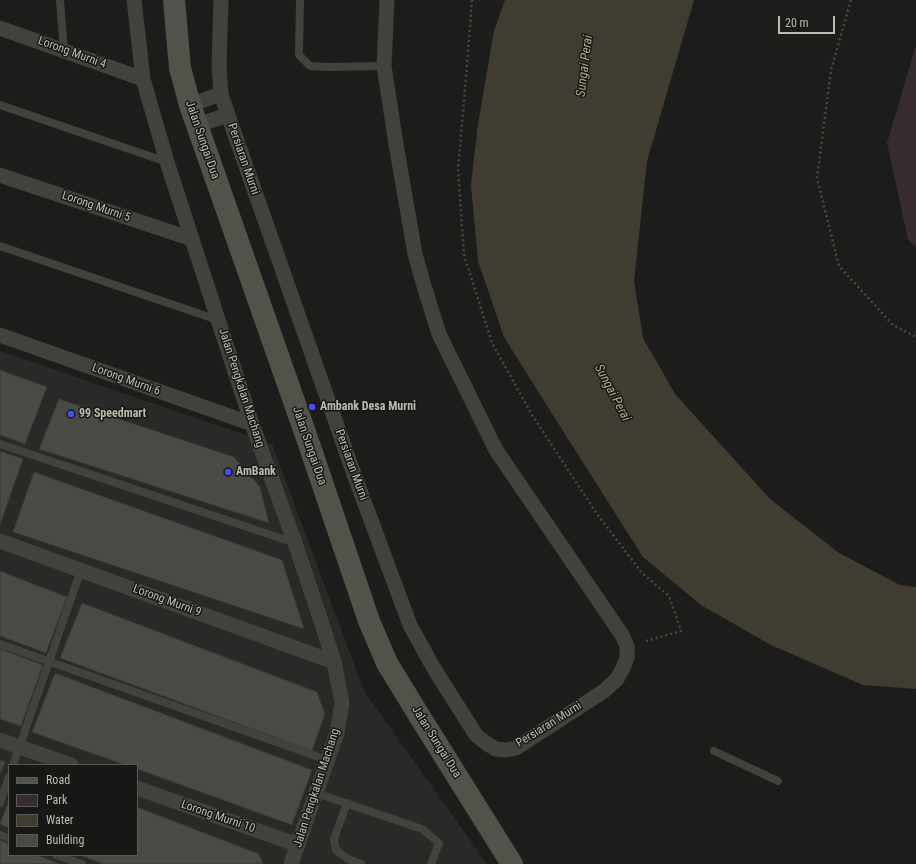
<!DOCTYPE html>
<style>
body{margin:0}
#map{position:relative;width:916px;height:864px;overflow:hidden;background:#1c1d1b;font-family:"Roboto Condensed",sans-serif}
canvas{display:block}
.legend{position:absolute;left:8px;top:764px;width:130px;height:92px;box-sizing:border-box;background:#171816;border:1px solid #595953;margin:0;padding:5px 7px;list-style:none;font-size:12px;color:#bcbbae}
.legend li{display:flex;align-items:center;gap:8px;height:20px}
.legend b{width:20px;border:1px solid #595953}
.scale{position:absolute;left:778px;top:16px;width:57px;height:18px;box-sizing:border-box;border:2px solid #bcbbae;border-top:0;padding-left:5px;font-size:12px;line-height:14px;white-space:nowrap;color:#bcbbae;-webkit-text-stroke:3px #171816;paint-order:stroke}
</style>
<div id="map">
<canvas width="916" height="864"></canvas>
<ul class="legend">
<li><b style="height:5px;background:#51524a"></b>Road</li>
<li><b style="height:11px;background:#352b31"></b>Park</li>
<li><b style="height:11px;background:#413c31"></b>Water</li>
<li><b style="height:11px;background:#494a45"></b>Building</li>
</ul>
<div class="scale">20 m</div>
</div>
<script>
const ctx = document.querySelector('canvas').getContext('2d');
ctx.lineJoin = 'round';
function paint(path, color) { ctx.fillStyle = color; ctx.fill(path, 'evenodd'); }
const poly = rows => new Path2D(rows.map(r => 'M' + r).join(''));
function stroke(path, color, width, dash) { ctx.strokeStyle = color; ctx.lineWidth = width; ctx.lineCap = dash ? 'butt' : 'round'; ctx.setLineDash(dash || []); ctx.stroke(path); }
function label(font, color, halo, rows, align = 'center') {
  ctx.font = font + ' "Roboto Condensed",sans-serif'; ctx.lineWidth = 3; ctx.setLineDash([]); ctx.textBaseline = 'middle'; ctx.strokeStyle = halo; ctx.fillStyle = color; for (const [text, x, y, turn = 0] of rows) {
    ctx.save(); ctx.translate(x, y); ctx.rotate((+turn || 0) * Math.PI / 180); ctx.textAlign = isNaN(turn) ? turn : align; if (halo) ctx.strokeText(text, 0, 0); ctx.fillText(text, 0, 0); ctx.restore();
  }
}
paint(poly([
 [0,351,272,444,364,691,487,864,0,864],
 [9,765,137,765,137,855,9,855]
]), '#292a27');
paint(poly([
 [916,45,916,247,908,240,887,143]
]), '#352b31');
paint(poly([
 [505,0,694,0,647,161,634,281,643,338,675,394,770,499,839,553,900,585,916,587,916,689,863,685,771,645,701,605,643,557,568,439,504,337,478,261,471,185,478,124,494,31]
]), '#413c31');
const building = poly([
 [0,370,47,387,25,444,0,435,0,370],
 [59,399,234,457,260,487,269,523,39,449,59,399],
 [0,451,23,459,0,525,0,451],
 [34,472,282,560,304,629,13,532,34,472],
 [0,571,67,597,46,653,0,636,0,571],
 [82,603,317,692,325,714,312,751,60,658,82,603],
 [0,649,43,665,21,726,0,719,0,649],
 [55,673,312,770,292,825,137,769,137,765,125,765,32,732,55,673],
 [0,760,5,762,0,774,0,760],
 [9,800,9,828,0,824,9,800],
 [137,807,259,854,263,864,103,864,80,855,137,855,137,807],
 [0,840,9,844,9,855,37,855,60,864,0,864,0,840]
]);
paint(building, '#494a45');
stroke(building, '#383935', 1);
stroke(poly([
 [472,0,464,102,458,169,464,255,492,343,532,415,597,514,642,573,669,596,681,631,643,642],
 [851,0,831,70,817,178,839,266,893,325,916,337]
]), '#494942', 2.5, [2, 3]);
stroke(poly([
 [60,0,64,51],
 [300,0,299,55,310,66,328,67,384,66],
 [0,105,167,162],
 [0,246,218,320],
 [0,444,295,543],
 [0,644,327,760],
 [714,751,778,781],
 [13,765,81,570],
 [316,793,422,829,439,843,431,864],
 [0,803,9,777],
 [347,803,334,839,336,850,348,859,361,864],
 [0,835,9,838],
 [56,855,82,864]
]), '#41423c', 8);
stroke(poly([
 [134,0,143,79,167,162,252,424,295,543,323,627,334,662,342,703,337,733,291,864],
 [221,0,219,66,221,94,228,115,355,477,410,625,433,667,476,735,486,743,496,749,506,750,516,748,604,691,617,679,623,668,627,658,627,646,622,635,496,450,439,334,424,286,415,254,396,144,384,66,387,0],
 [0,28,143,79],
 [190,105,221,94],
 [197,125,228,115],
 [0,175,192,239],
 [0,335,252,424],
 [0,541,334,662],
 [0,740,71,765],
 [137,788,298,845]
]), '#41423c', 15);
stroke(poly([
 [174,0,180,68,190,105,308,441,369,621,387,663,420,717,512,864]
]), '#51524a', 22);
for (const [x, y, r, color] of [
 [312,407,4,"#4450eb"],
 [71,414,4,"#4450eb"],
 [228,472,4,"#4450eb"]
]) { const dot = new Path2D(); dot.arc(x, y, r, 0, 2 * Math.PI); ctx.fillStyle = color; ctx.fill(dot); stroke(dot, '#171816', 1.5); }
label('12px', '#bcbbae', '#171816', [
 ["Lorong Murni 4",72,53,20],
 ["Jalan Sungai Dua",202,140,71],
 ["Persiaran Murni",243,159,71],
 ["Lorong Murni 5",96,207,19],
 ["Lorong Murni 6",126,380,20],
 ["Jalan Pengkalan Machang",241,388,72],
 ["Jalan Sungai Dua",309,446,71],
 ["Persiaran Murni",351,465,70],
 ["Lorong Murni 9",167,601,20],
 ["Persiaran Murni",549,725,-32],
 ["Jalan Sungai Dua",436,742,58],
 ["Jalan Pengkalan Machang",317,788,-72],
 ["Lorong Murni 10",218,817,19]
]);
label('bold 12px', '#bcbbae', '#171816', [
 ["Ambank Desa Murni",320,407],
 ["99 Speedmart",79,414],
 ["AmBank",236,472]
], 'left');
label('italic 13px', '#b4a887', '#171816', [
 ["Sungai Perai",585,66,-83],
 ["Sungai Perai",612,393,62]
]);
</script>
